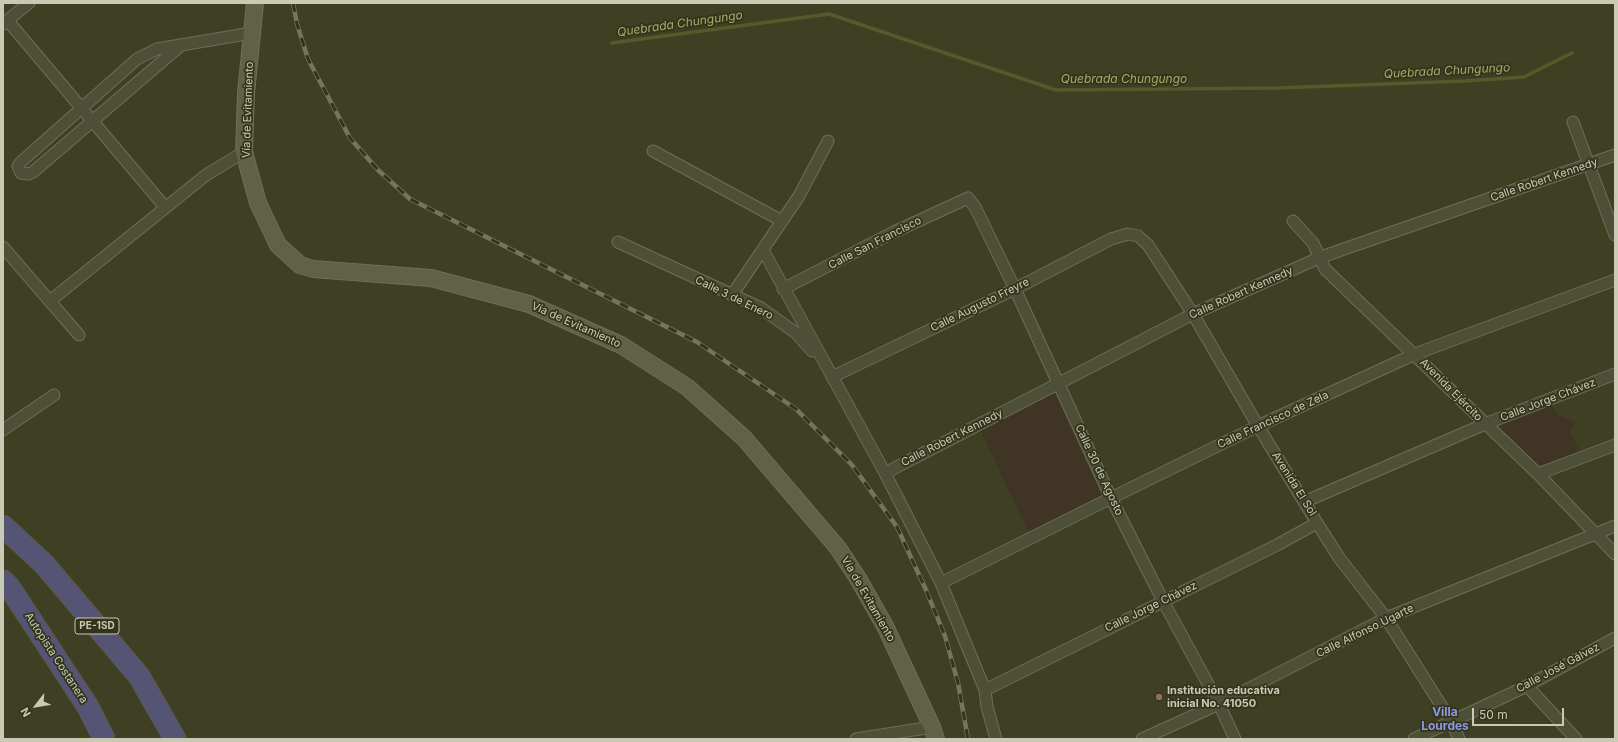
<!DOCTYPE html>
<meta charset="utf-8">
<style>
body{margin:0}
#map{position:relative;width:1618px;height:742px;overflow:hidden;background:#3e3f23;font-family:Inter,sans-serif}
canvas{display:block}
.frame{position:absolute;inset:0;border:4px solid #c8cab3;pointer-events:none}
.north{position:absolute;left:16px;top:686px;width:40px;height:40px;-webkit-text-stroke:3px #33341c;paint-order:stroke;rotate:239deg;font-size:11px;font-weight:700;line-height:16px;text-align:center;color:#c8cab3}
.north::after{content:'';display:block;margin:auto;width:14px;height:18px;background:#c8cab3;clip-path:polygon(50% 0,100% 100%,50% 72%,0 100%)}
.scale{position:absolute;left:1472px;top:708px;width:92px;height:18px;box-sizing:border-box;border:2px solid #c8cab3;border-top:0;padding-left:5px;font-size:12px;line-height:14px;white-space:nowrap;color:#c8cab3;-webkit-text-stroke:3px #33341c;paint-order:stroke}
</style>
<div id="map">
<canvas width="1618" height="742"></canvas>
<div class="frame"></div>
<div class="north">N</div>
<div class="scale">50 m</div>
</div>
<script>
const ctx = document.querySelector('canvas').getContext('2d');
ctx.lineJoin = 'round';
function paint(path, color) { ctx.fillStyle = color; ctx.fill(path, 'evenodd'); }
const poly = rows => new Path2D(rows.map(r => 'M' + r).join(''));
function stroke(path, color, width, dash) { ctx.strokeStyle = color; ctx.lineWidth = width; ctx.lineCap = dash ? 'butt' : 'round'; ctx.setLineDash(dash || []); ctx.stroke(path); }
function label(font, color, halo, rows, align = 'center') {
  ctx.font = font + ' Inter,sans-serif'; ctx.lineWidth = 3.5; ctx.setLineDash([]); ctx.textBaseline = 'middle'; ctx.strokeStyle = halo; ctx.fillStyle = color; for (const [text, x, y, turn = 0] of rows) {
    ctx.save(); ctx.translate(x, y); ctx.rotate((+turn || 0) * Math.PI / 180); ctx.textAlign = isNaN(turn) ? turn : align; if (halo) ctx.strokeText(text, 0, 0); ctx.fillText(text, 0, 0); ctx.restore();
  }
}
paint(poly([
 [1054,391,1106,497,1029,533,980,429],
 [1551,404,1559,416,1575,422,1570,433,1580,451,1538,466,1499,430,1499,424]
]), '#403425');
stroke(poly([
 [612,43,829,14,1056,90,1277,88,1465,81,1524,77,1572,53]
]), '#58592b', 3.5);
const street = poly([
 [8,21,165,207],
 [3,24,29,3],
 [180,46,33,172,29,174,21,173,18,166,21,162,137,59,157,49,252,33],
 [1573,122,1615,235],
 [653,151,782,221],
 [1293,221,1313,243,1325,269,1538,474,1615,554],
 [618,242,761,308,796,333,812,351],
 [3,247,79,335],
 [763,250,885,473,941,583,985,690,987,707,996,739],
 [783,289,892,233,968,198,975,207,1015,289,1111,498,1163,601,1219,704,1235,739],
 [732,295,799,196,828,141],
 [50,301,206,175,244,152],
 [832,377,1015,289,1111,239,1128,234,1138,236,1148,245,1193,314,1258,426,1317,523,1340,559,1386,618,1451,721,1459,739],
 [3,430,54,395],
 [885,473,1193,314,1321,257,1615,155],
 [1538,474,1615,445],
 [1304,502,1485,424,1615,374],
 [941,583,1111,498,1258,426,1415,354,1615,280],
 [1527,686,1576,739],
 [985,690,1277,545,1317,523],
 [856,739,932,727],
 [1142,739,1219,704,1386,618,1615,526],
 [1414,739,1527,686,1615,638]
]);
const secondary = poly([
 [255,3,246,93,244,152,258,203,278,245,300,265,313,269,431,278,529,304,621,345,687,387,744,438,838,548,859,580,886,628,932,727,936,739]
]);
const highway = poly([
 [3,526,44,564,139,676,175,739],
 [3,581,10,588,88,707,104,739]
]);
stroke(street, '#6e6f58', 13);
stroke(secondary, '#6e6f58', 18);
stroke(highway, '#585a42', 23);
stroke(street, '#4e4f37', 11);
stroke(secondary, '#606245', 16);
stroke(highway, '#555475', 21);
const rail = poly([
 [293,3,297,24,308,59,350,138,378,170,410,199,697,342,796,409,852,465,897,527,926,590,945,636,958,683,968,739]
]);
stroke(rail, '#757659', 4.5);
stroke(rail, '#33341c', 3, [9]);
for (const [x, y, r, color] of [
 [1159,697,4,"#8d6e63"]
]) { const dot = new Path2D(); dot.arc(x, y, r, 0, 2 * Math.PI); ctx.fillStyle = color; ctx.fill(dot); stroke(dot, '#33341c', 1.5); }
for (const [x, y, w] of [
 [97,626,44]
]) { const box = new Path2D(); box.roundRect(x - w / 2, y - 8, w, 16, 3); ctx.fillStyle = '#33341c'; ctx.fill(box); stroke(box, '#c8cab3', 1); }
label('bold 10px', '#c8cab3', null, [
 ["PE-1SD",97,626]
]);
label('11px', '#c8cab3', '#33341c', [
 ["Vía de Evitamiento",248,110,-88],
 ["Calle Robert Kennedy",1544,180,-19],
 ["Calle San Francisco",875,243,-27],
 ["Calle Robert Kennedy",1241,293,-24],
 ["Calle 3 de Enero",734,298,26],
 ["Calle Augusto Freyre",980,305,-26],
 ["Vía de Evitamiento",576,325,24],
 ["Avenida Ejército",1451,390,45],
 ["Calle Jorge Chávez",1548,400,-21],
 ["Calle Francisco de Zela",1273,420,-25],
 ["Calle Robert Kennedy",952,438,-27],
 ["Calle 30 de Agosto",1099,470,65],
 ["Avenida El Sol",1294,484,58],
 ["Vía de Evitamiento",868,599,60],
 ["Calle Jorge Chávez",1151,607,-26],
 ["Calle Alfonso Ugarte",1365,631,-26],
 ["Autopista Costanera",56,658,57],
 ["Calle José Gálvez",1558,668,-28]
]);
label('bold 11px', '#c8cab3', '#33341c', [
 ["Institución educativa",1167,691],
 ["inicial No. 41050",1167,704]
], 'left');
label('italic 12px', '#a9aa6a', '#33341c', [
 ["Quebrada Chungungo",680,24,-8],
 ["Quebrada Chungungo",1447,71,-3],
 ["Quebrada Chungungo",1124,79]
]);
label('bold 12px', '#8e99e5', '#33341c', [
 ["Villa",1445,712],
 ["Lourdes",1445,726]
]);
</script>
